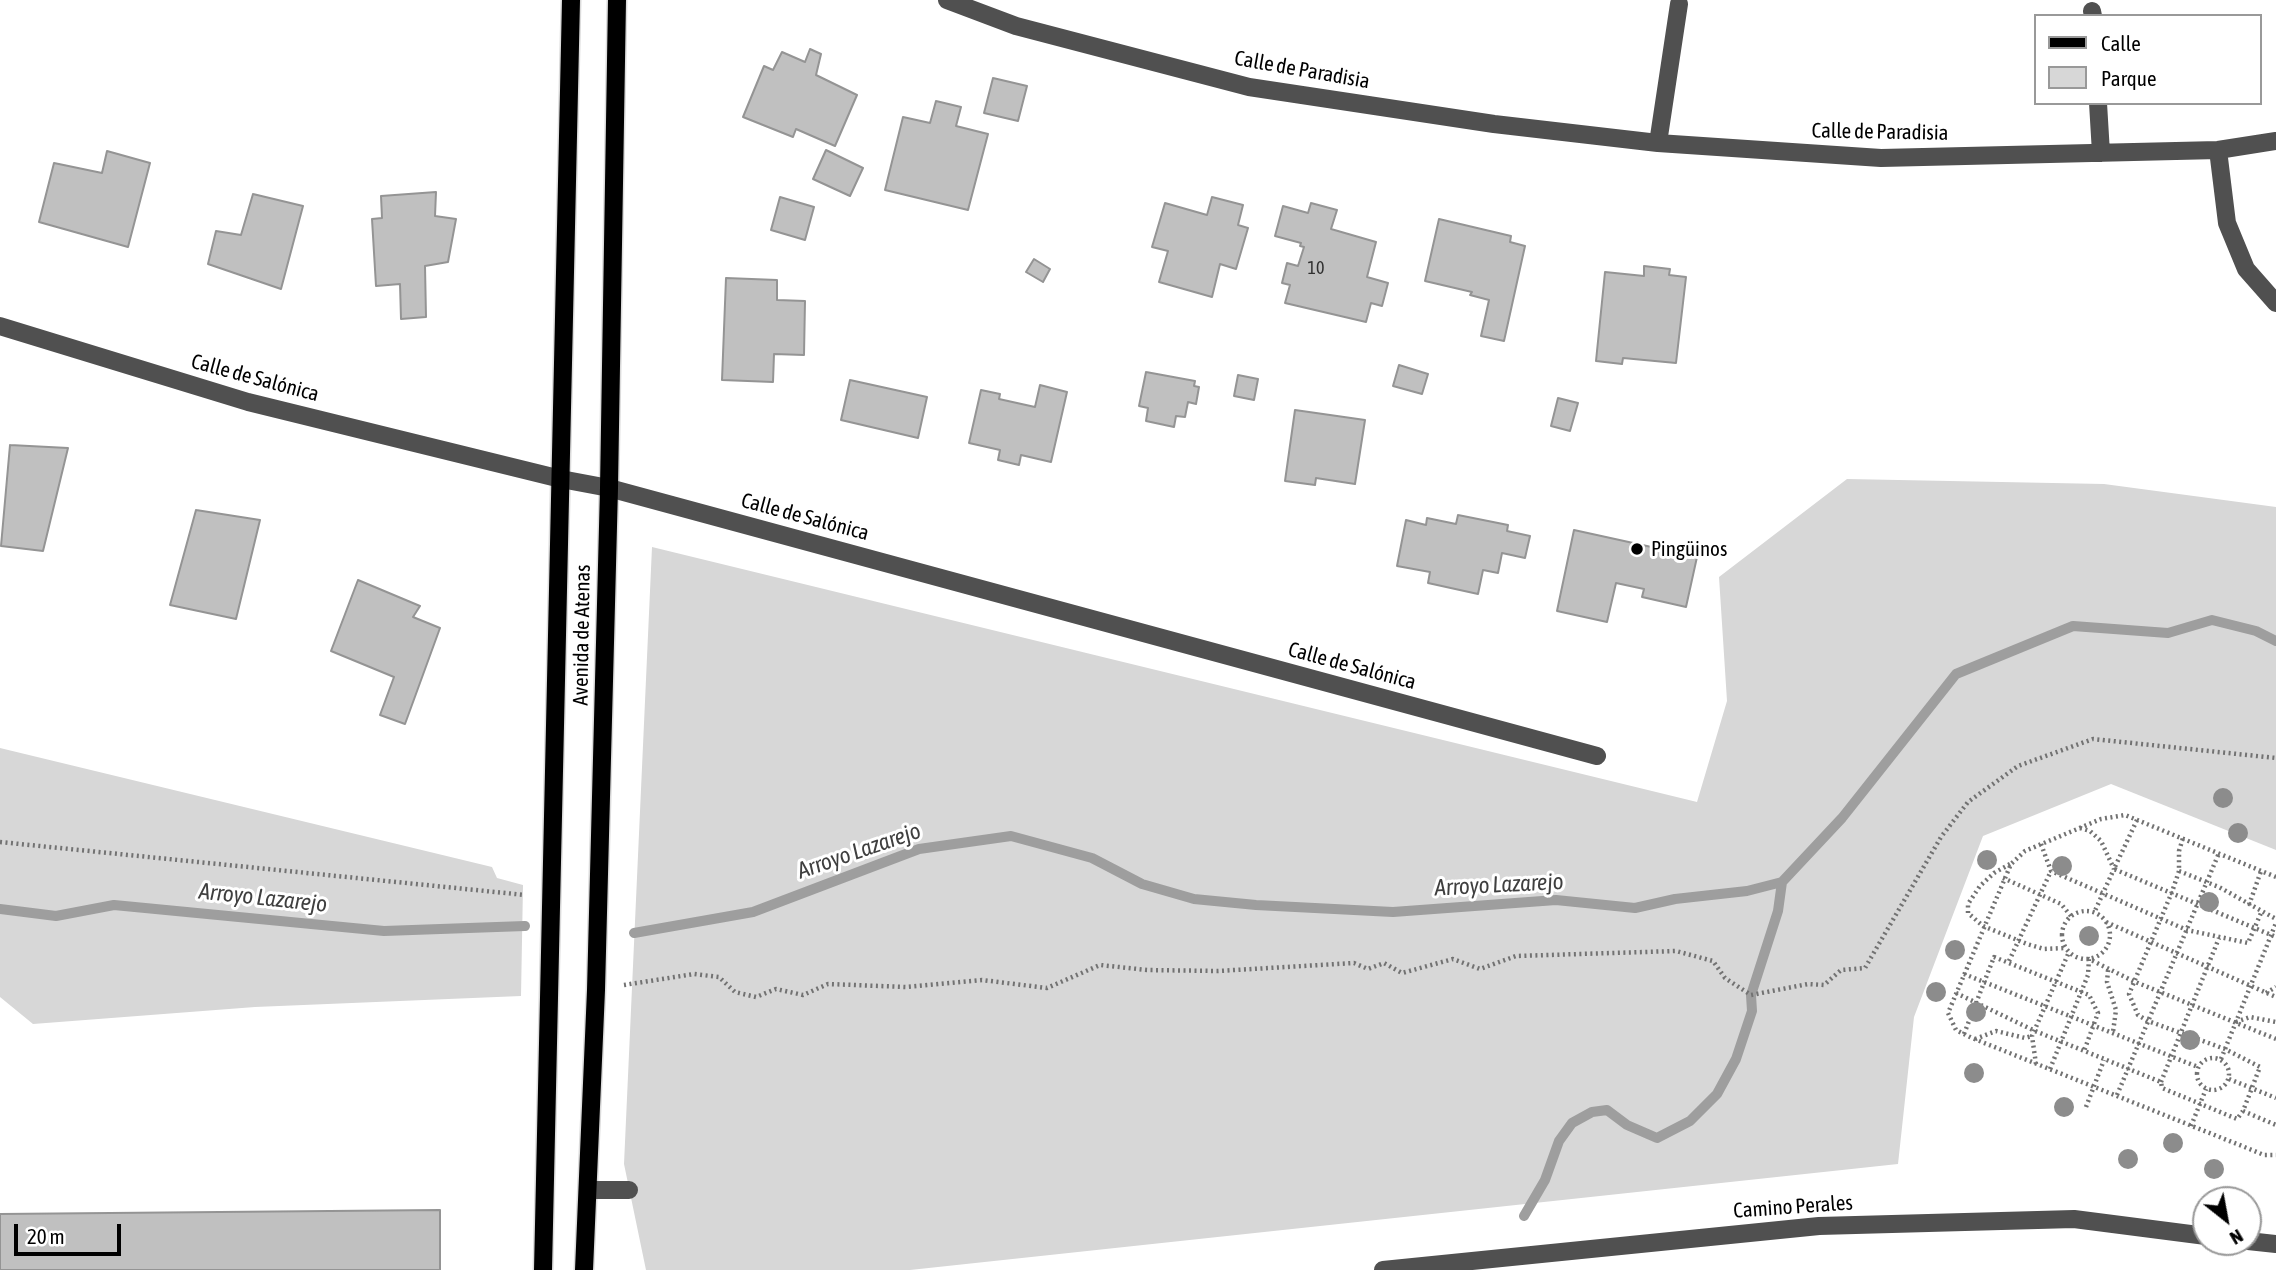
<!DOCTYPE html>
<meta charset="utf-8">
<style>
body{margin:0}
#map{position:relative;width:2276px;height:1270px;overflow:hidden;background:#fff;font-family:"Asap Condensed",sans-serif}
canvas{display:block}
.legend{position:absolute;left:2034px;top:14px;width:228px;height:91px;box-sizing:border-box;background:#fff;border:2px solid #999;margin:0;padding:9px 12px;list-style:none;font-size:21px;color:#000}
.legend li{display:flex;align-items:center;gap:14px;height:35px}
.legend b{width:35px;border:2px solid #999}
.north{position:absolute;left:2192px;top:1186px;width:70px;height:70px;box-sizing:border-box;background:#fff;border:2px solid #999;border-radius:50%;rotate:149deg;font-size:19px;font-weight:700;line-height:28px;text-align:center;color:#000}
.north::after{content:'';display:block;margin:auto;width:24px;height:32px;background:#000;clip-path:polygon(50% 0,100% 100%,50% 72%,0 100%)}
.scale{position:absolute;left:14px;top:1224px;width:107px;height:32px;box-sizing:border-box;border:4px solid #000;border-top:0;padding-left:9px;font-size:21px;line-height:24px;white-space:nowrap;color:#000;-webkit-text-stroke:5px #fff;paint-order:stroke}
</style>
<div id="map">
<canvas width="2276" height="1270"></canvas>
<ul class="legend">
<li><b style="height:9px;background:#000"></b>Calle</li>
<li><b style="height:19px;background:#d7d7d7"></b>Parque</li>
</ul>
<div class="north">N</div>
<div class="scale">20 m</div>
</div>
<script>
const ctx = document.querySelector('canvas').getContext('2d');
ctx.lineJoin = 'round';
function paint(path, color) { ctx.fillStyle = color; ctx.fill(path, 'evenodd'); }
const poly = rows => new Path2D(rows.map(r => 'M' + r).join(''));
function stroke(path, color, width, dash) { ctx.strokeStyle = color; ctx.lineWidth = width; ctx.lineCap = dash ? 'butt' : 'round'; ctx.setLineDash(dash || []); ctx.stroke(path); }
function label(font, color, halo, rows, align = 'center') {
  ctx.font = font + ' "Asap Condensed",sans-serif'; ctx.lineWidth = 6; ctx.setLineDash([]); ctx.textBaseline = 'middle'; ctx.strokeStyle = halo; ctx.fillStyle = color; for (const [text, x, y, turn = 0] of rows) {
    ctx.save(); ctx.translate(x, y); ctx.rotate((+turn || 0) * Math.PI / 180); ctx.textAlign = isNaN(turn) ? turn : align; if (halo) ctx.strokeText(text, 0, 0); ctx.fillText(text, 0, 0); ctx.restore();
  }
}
paint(poly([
 [1847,479,2104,484,2276,507,2276,850,2111,784,1983,836,1914,1017,1898,1164,910,1270,646,1270,624,1164,652,547,1697,802,1727,701,1719,577],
 [0,748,492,867,497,878,523,885,521,996,255,1007,33,1024,0,997]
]), '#d7d7d7');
stroke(poly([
 [0,909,56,916,114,905,384,931,525,926],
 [634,933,753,912,919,849,1011,836,1092,858,1142,884,1194,899,1256,905,1393,912,1556,900,1635,908,1675,899,1747,891,1782,882,1842,818,1956,674,2073,626,2168,633,2212,620,2256,631,2276,641],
 [1524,1216,1545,1180,1559,1141,1572,1123,1592,1112,1607,1110,1627,1125,1657,1138,1690,1121,1717,1094,1736,1059,1752,1011,1751,995,1778,911,1782,882]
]), '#9e9e9e', 10);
const building = poly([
 [810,49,821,54,816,75,857,95,835,146,796,129,793,137,743,117,764,66,773,70,782,52,805,62,810,49],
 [993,78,1027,86,1018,121,984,113,993,78],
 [936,101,961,107,956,126,988,134,968,210,885,190,903,117,930,123,936,101],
 [826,150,863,168,850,196,813,179,826,150],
 [107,151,150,163,128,247,39,222,54,163,102,173,107,151],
 [436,192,435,216,456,219,448,262,425,266,426,317,401,319,400,284,376,286,372,219,382,218,381,196,436,192],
 [253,194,303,206,281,289,208,264,216,231,241,235,253,194],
 [780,197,814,207,805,240,771,230,780,197],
 [1212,197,1243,205,1238,225,1248,228,1236,269,1220,264,1212,297,1159,282,1168,251,1152,247,1165,203,1207,215,1212,197],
 [1311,203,1337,210,1331,229,1376,242,1367,277,1388,283,1382,306,1371,303,1366,322,1285,303,1290,285,1282,283,1287,263,1298,266,1304,247,1300,246,1301,243,1275,236,1283,206,1308,213,1311,203],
 [1439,219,1511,236,1510,242,1525,246,1504,341,1481,336,1489,300,1470,295,1472,292,1425,281,1439,219],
 [1034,259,1050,269,1043,282,1026,272,1034,259],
 [1644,266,1670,269,1669,275,1686,277,1676,363,1623,358,1622,364,1596,361,1605,272,1644,276,1644,266],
 [726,278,777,280,777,300,805,301,804,355,774,354,773,382,722,380,726,278],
 [1399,365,1428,374,1422,394,1393,386,1399,365],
 [1146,372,1195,381,1194,386,1199,387,1196,404,1188,402,1185,417,1176,416,1174,427,1146,421,1148,408,1139,406,1146,372],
 [1238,375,1258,379,1254,400,1234,396,1238,375],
 [850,380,927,397,918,438,841,420,850,380],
 [1040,385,1067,392,1051,462,1021,455,1019,465,998,460,1000,450,969,443,981,390,1000,394,999,399,1035,407,1040,385],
 [1558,398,1578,403,1570,431,1551,426,1558,398],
 [1295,410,1365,420,1355,484,1316,478,1315,485,1285,481,1295,410],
 [10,445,68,448,43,551,1,546,10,445],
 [196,510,260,520,236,619,170,605,196,510],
 [1458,515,1508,525,1507,531,1530,536,1525,558,1502,553,1498,573,1483,570,1478,594,1428,583,1430,572,1397,566,1406,520,1426,525,1427,518,1456,524,1458,515],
 [1574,530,1697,557,1686,607,1642,597,1644,589,1616,583,1607,622,1557,611,1574,530],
 [358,580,420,606,413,617,440,628,405,724,380,715,394,677,331,651,358,580],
 [440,1210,440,1270,0,1270,0,1214,440,1210]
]);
paint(building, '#c0c0c0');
stroke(building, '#949494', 2);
const major = poly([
 [543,1270,571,0],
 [584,1270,596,990,609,488,617,0]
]);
stroke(major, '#dbdbdb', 21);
stroke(poly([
 [2137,820,2114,869,2276,937],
 [2080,828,2090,831,2101,841,2114,869,2094,913],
 [0,842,525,895],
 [2041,844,2051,871,2187,930,2248,943,2261,913],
 [2010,864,1994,873,1980,886,1968,904,1968,913,1983,926,2027,944,2044,949,2065,948],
 [2179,871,2219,887,2276,919],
 [2276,877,2125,815,2101,819,2025,851,2011,864,1948,1013,1956,1030,1972,1038,2247,1148,2264,1155,2276,1155],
 [2003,878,2061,904,2071,916],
 [2249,905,2261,871],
 '2062 935a24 24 0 1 1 48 0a24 24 0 1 1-48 0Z',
 [2106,922,2276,997],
 [2009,961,2051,871],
 [2108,970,2107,982,2116,1010,2113,1032],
 [1964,974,2198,1067],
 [624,985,694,974,719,977,735,992,756,997,776,989,803,995,828,984,906,987,982,980,1047,988,1100,965,1147,970,1218,971,1354,963,1368,969,1384,963,1402,973,1453,959,1480,969,1516,956,1676,951,1713,961,1725,978,1751,995,1808,984,1824,985,1841,970,1865,968,1941,837,1968,802,2018,766,2093,739,2276,758],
 [1956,993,2035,1031,2161,1082,2162,1088,2237,1119,2243,1111,2260,1067,2225,1049,2148,1021,2138,1015,2129,994,2172,892,2179,871,2179,851,2183,838],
 [2266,993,2276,987],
 [2236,1022,2250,1017,2276,1022],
 [1964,1034,1994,957,2089,995,2098,1013,2084,1051],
 [1975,1039,1996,1031,2025,1038,2032,1036],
 '2197 1074a16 16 0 1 1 32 0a16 16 0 1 1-32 0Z',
 [2221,1059,2276,923],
 [2036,1064,2032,1036,2069,952],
 [2050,1069,2088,975,2089,959,2133,981,2276,1039],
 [2229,1079,2276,1098],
 [2161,1082,2219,938],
 [2117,1095,2219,853],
 [2086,1107,2104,1060],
 [2243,1111,2276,1125],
 [2191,1126,2206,1089]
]), '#727272', 4.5, [2, 3.5]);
stroke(poly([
 [947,0,1016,26,1249,87,1494,124,1658,143,1881,158,2218,150,2276,141],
 [2092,11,2093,16],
 [2098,103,2101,153],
 [1658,143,1679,4],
 [2218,150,2227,223,2246,269,2276,303],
 [0,326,248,402,561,479,609,488,1597,756],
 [588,1190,629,1190],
 [2248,1241,2276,1244],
 [1383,1270,1819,1226,2074,1219,2206,1236]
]), '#505050', 18);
stroke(major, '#000', 18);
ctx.fillStyle = '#8c8c8c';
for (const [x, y] of [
 [2223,798],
 [2238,833],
 [1987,860],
 [2062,866],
 [2209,902],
 [2089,936],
 [1955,950],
 [1936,992],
 [1976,1012],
 [2190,1040],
 [1974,1073],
 [2064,1107],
 [2173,1143],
 [2128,1159],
 [2214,1169]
]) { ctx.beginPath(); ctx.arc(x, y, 10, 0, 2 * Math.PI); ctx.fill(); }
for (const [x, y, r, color] of [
 [1637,549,7,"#000"]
]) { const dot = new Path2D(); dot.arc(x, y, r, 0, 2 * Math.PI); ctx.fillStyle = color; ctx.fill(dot); stroke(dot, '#fff', 2.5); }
label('18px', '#303030', null, [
 ["10",1316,268]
]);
label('21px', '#000', '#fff', [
 ["Calle de Paradisia",1302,70,10],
 ["Calle de Paradisia",1880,132,1],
 ["Calle de Salónica",255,378,15],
 ["Calle de Salónica",805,517,15],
 ["Avenida de Atenas",582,635,-89],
 ["Calle de Salónica",1352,666,15],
 ["Camino Perales",1793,1207,-4]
]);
label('21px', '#000', '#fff', [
 ["Pingüinos",1651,549]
], 'left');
label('italic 23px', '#3f3f3f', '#fff', [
 ["Arroyo Lazarejo",859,851,-19],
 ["Arroyo Lazarejo",1499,885,-3],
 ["Arroyo Lazarejo",263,898,6]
]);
</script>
